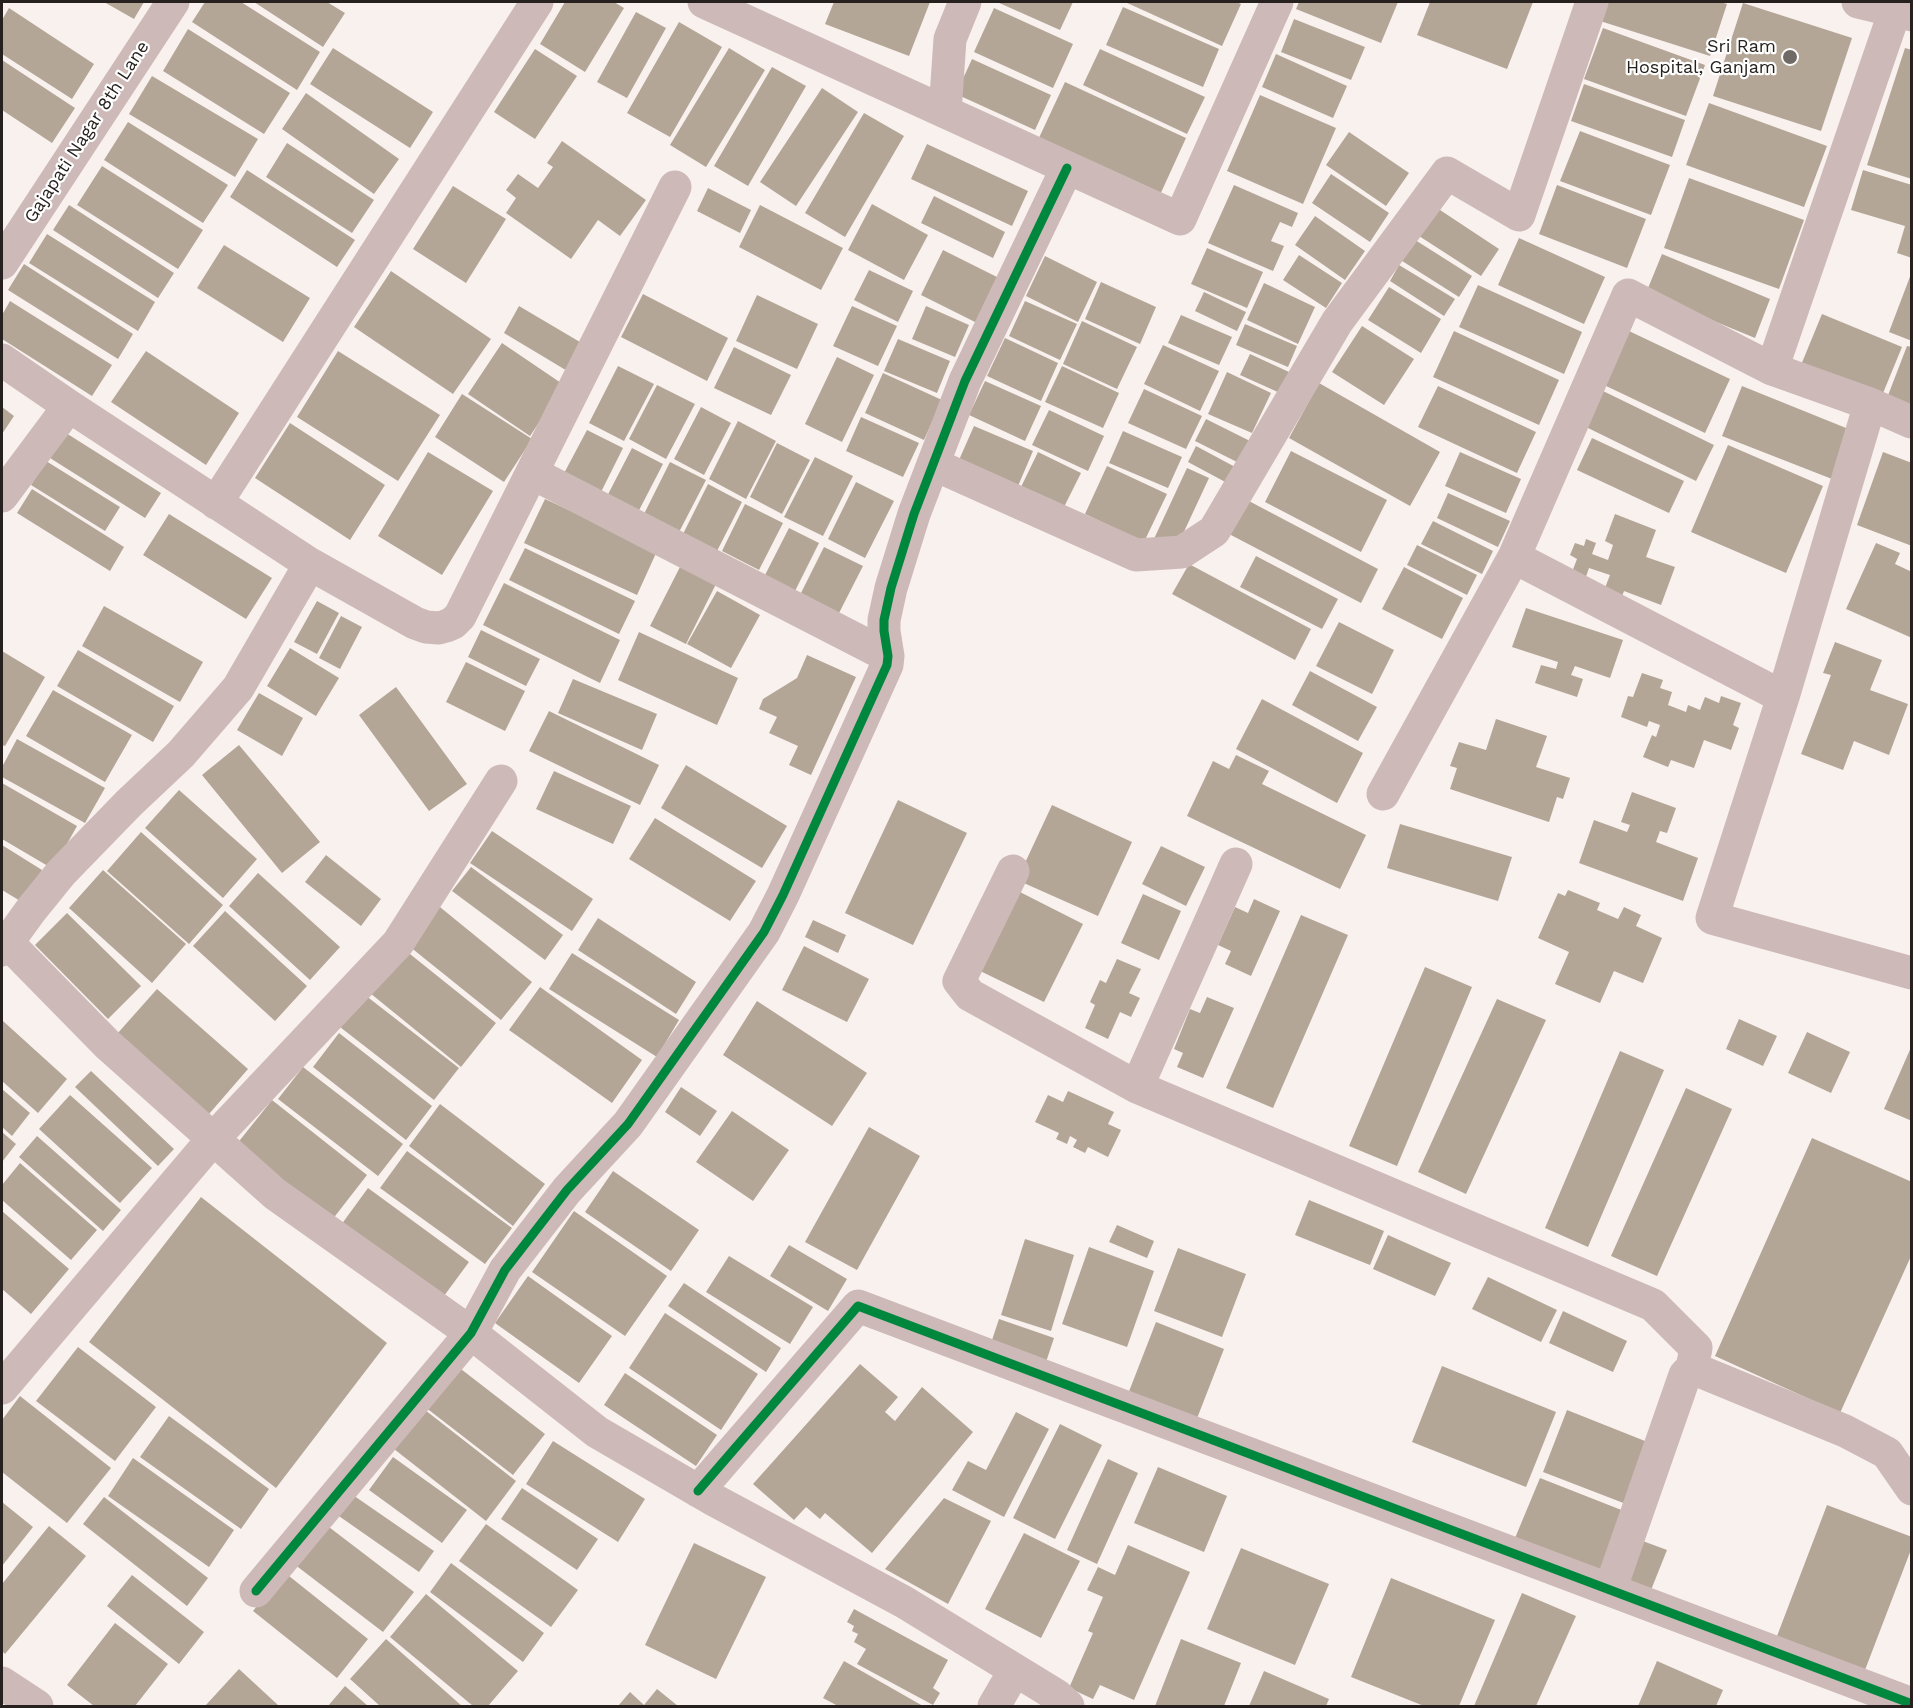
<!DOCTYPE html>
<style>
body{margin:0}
#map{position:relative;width:1913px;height:1708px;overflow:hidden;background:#f9f1ee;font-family:"Work Sans",sans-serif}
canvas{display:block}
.frame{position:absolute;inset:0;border:3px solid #26211e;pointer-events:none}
</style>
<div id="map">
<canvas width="1913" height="1708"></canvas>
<div class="frame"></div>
</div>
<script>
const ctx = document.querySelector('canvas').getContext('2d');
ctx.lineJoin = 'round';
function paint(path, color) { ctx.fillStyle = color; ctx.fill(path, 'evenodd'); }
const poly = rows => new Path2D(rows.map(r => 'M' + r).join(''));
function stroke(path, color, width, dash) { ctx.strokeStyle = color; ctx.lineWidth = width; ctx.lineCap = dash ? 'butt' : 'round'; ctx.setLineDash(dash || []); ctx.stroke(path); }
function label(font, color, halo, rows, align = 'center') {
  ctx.font = font + ' "Work Sans",sans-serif'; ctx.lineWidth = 4.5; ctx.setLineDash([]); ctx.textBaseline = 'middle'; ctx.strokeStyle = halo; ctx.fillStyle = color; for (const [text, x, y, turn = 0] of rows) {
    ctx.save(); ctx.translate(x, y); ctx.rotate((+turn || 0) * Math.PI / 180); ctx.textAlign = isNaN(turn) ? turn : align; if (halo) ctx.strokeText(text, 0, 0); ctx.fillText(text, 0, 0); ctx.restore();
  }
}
paint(poly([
 [104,2,144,2,134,19],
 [205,2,241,2,320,52,297,90,192,22],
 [254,2,327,2,345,13,323,47],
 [565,2,614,2,624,8,585,72,540,44],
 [834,2,930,2,909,56,825,24],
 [997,2,1073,2,1060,30],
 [1125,2,1236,2,1241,4,1222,46],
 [1299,2,1398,2,1381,43,1296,9],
 [1430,2,1533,2,1507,69,1417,35],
 [1603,2,1720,2,1727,4,1710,56,1597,20],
 [1743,3,1852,38,1821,131,1713,96],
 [1123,7,1219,49,1203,87,1106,45],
 [9,8,94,64,72,99,2,54,2,20],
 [994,8,1073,44,1053,88,974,52],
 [636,12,666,28,627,98,597,82],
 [1294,19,1365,47,1351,80,1281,52],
 [679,22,722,47,670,137,627,113],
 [1603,28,1705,65,1686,116,1584,79],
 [188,29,290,93,264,134,163,71],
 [333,48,433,112,410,148,310,84],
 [729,48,765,70,706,167,670,145],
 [1905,48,1912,50,1912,179,1867,165],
 [535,49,577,76,535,139,494,112],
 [1100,49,1205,97,1187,134,1083,85],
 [1276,54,1347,86,1333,118,1262,87],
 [972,59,1051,95,1035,130,956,94],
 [2,60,75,108,52,143,2,110],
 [772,67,806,86,748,186,714,166],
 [152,76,258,139,235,177,129,114],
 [1065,82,1186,138,1159,197,1038,140],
 [1584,84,1685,120,1672,157,1571,121],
 [822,88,858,112,796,206,760,182],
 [306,93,399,159,374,194,282,129],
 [1260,95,1336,128,1303,204,1227,171],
 [1709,103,1827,146,1804,207,1686,165],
 [864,113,904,136,845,237,805,213],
 [128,122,228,185,203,223,104,160],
 [1580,131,1670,165,1651,215,1560,181],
 [1349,132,1409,173,1386,206,1326,165],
 [562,141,646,200,620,236,598,220,571,259,506,213,516,198,506,190,518,174,538,188,553,167,547,163],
 [287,143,374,200,352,233,266,177],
 [927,144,1028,191,1012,226,911,179],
 [102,166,203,230,178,269,77,205],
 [247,170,355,240,337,267,230,197],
 [1863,170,1912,185,1912,258,1897,253,1905,226,1851,210],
 [1331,174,1389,213,1370,242,1312,203],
 [1689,178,1804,220,1779,289,1664,248],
 [1234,185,1298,213,1292,227,1280,222,1271,241,1284,246,1273,271,1208,243],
 [1557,185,1646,219,1627,268,1539,234],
 [453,186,506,219,466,283,413,249],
 [708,188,751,210,740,233,697,211],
 [934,196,1005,232,993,258,921,223],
 [872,204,928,235,904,280,848,250],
 [69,205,174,273,158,298,53,230],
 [760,205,843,248,821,290,739,247],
 [1437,208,1499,249,1481,276,1419,236],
 [1315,216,1365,251,1345,280,1295,245],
 [47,234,155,302,138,331,29,263],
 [1412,238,1472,276,1459,297,1399,259],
 [1519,238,1605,277,1584,324,1498,285],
 [224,245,310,298,283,342,197,288],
 [1207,248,1263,272,1247,308,1191,284],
 [943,250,1001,279,979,324,921,295],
 [1662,254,1770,299,1755,338,1646,293],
 [1299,255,1342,283,1326,308,1283,280],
 [1045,256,1097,282,1078,322,1026,296],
 [24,264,133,334,118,359,8,290],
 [1399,265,1455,299,1444,316,1390,281],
 [869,270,913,291,898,322,854,300],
 [391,271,491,339,453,394,354,327],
 [1911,274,1912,274,1912,341,1889,332],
 [1101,282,1156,307,1140,344,1085,319],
 [1264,283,1315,307,1298,344,1247,320],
 [1478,285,1582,332,1564,374,1459,327],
 [1389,287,1441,319,1421,353,1368,320],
 [1204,292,1246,312,1237,331,1195,311],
 [643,294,728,338,707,381,621,337],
 [757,295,818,324,797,369,736,341],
 [10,301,112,365,92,396,2,339,2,315],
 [1025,301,1077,324,1060,360,1009,336],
 [519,306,585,345,569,372,504,333],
 [852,306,897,326,878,366,833,346],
 [926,306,969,325,955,357,912,339],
 [1822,314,1902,347,1881,398,1801,365],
 [1181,315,1232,337,1219,365,1168,343],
 [1082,321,1137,347,1117,389,1063,364],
 [1245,324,1297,346,1288,367,1236,345],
 [1362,326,1414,359,1384,405,1332,372],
 [1454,331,1559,380,1539,425,1433,377],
 [1629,331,1730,379,1705,433,1604,385],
 [1005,338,1058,363,1041,401,987,376],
 [898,339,950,361,937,393,884,371],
 [502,343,564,385,530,436,468,394],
 [1163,345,1219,371,1200,411,1144,384],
 [1907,346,1912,347,1912,407,1887,398],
 [734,347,791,375,771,415,714,388],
 [146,351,239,413,206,465,111,402],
 [338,351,440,415,398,481,297,417],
 [1250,354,1289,372,1280,393,1240,375],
 [837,357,874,375,842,442,805,424],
 [618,366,654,384,624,441,589,423],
 [1062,366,1119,393,1103,428,1045,402],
 [1227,372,1271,393,1252,433,1208,414],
 [883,373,942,400,924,440,865,413],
 [985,381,1041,406,1025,441,969,415],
 [1319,383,1440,452,1410,506,1289,438],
 [657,385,695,404,666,459,629,439],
 [1438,386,1536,432,1517,473,1418,427],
 [1742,386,1851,430,1832,479,1722,436],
 [1144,389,1202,416,1186,449,1128,423],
 [1603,391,1714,445,1696,481,1586,427],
 [462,394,532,439,504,482,435,437],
 [2,407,14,416,2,434],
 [701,407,731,423,704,475,674,459],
 [1049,410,1104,436,1088,471,1032,445],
 [861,417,919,443,903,477,846,451],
 [1206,419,1252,442,1241,464,1195,441],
 [738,421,776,441,746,499,709,479],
 [290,423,385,485,350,540,255,478],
 [974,426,1033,451,1018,486,959,460],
 [587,430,623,448,598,498,561,479],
 [1123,431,1182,457,1168,488,1109,463],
 [66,433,161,493,145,518,50,458],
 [1592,438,1684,481,1669,513,1577,470],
 [777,443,810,460,782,514,750,497],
 [1728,445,1823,486,1786,573,1691,532],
 [1196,446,1237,468,1229,484,1188,462],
 [632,448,663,464,634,520,603,504],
 [1291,451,1387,500,1361,552,1265,502],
 [428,452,493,491,442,575,378,536],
 [1038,452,1081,473,1062,511,1020,489],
 [1460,452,1521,479,1506,513,1445,486],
 [1883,452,1912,463,1912,546,1857,525],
 [815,457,853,476,823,536,784,517],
 [46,461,120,507,105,531,31,485],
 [670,462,706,480,677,536,642,518],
 [1107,466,1167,494,1144,542,1085,514],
 [1187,468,1209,478,1175,551,1153,541],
 [856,482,894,501,865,558,828,539],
 [708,484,742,502,716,553,682,536],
 [32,489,124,547,110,571,17,513],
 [1448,493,1510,521,1498,547,1437,518],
 [545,499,657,551,637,595,524,543],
 [1247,500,1378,569,1361,603,1229,534],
 [745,504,783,523,759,570,722,551],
 [169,514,272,578,246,619,143,555],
 [1615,514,1656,530,1646,557,1675,567,1661,605,1624,591,1621,599,1603,593,1610,575,1589,568,1583,585,1569,580,1577,559,1570,555,1575,543,1584,546,1586,539,1596,543,1592,554,1608,560,1613,545,1605,541],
 [1433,521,1493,551,1482,574,1421,544],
 [789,528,819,543,794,593,764,577],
 [1876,543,1900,553,1895,564,1912,572,1912,638,1846,609],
 [1417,545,1477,575,1467,595,1407,565],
 [824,547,863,566,839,613,801,593],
 [525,548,635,601,619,634,509,580],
 [1256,556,1338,599,1322,629,1240,587],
 [682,563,718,580,686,644,650,626],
 [1189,564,1311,629,1295,660,1172,594],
 [1404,567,1463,598,1442,639,1382,609],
 [504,583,620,640,600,683,483,625],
 [717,591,760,615,731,668,687,644],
 [317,601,339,613,317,654,294,642],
 [104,606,203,662,180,702,82,646],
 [1526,608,1623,640,1610,678,1575,666,1571,675,1583,679,1577,697,1535,683,1541,665,1556,669,1558,662,1512,647],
 [341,616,362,627,340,669,319,658],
 [1339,622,1394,650,1372,694,1316,666],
 [481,630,540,659,526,686,468,657],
 [639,632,738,678,717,725,618,680],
 [1835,642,1882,660,1870,690,1908,704,1889,755,1854,741,1843,770,1801,754,1831,675,1823,673],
 [290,648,339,678,316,716,267,686],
 [78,650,174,706,153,742,57,686],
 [2,651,45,677,5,746,2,745],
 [807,655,856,677,811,775,789,765,798,746,769,733,777,717,759,709,763,699,797,678],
 [466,662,525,691,505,731,446,702],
 [1310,671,1377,707,1358,741,1292,705],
 [1642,673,1663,680,1660,688,1672,692,1668,705,1686,712,1688,705,1700,710,1705,697,1719,703,1721,696,1741,703,1733,725,1739,728,1731,750,1704,740,1694,768,1671,760,1668,767,1643,757,1652,735,1656,737,1660,725,1649,721,1647,727,1621,717,1628,696,1633,697],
 [573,679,657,714,642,750,558,713],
 [396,687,467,784,429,811,359,715],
 [53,690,132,735,105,782,26,736],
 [259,693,303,718,282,756,237,730],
 [1262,699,1363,753,1337,803,1236,749],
 [549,711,659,765,640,805,529,751],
 [1496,719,1547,736,1536,767,1570,778,1563,799,1557,797,1549,822,1450,789,1457,768,1450,766,1459,742,1486,750],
 [17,739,105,788,85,823,2,777,2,767],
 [239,745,320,842,282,873,202,775],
 [1236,755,1269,771,1262,784,1366,835,1340,889,1187,816,1213,761,1229,769],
 [686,765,787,826,762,868,661,808],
 [554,771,631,806,613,844,536,809],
 [2,783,77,826,53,869,2,839],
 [179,790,257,859,223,898,145,828],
 [1632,792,1676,808,1667,833,1660,831,1656,842,1698,858,1683,901,1579,863,1594,820,1627,832,1630,825,1621,822],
 [898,800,967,833,913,945,845,913],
 [1052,805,1132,842,1098,916,1017,880],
 [655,818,756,881,730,921,629,859],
 [1400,824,1512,857,1498,901,1387,868],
 [492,831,593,899,572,931,470,863],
 [141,832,223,905,189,944,107,871],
 [2,845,42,870,22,902,2,890],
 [1161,846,1205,867,1186,906,1142,884],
 [326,855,381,899,361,926,305,882],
 [471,867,563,935,545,960,452,891],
 [103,870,186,944,152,983,69,908],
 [258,873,340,947,310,980,229,906],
 [1014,889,1083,924,1044,1002,974,968],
 [1568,890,1600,903,1597,910,1618,919,1624,907,1641,915,1636,926,1662,938,1643,983,1614,971,1600,1003,1555,984,1569,952,1538,938,1558,893,1565,896],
 [1143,894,1181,911,1159,960,1121,943],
 [1254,899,1280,911,1251,976,1225,964,1231,951,1218,945,1235,907,1248,913],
 [435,903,532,982,501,1020,404,942],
 [225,911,307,986,275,1021,193,946],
 [67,913,141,986,108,1019,35,945],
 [1301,915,1348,935,1273,1108,1226,1088],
 [598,918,696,982,676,1014,578,950],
 [813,920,846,935,838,953,805,937],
 [804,946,869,979,847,1022,782,990],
 [405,950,496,1023,461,1067,370,993],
 [572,953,679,1020,657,1057,549,989],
 [1117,959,1141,969,1129,993,1140,998,1131,1017,1120,1012,1108,1039,1085,1028,1095,1005,1090,1002,1100,980,1106,983],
 [1425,967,1472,987,1397,1166,1349,1146],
 [540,987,642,1060,612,1103,509,1030],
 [157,989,248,1069,209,1114,117,1034],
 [365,995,459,1068,434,1100,340,1027],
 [1207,997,1234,1008,1203,1078,1177,1067,1183,1053,1174,1049,1190,1009,1200,1013],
 [1497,999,1546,1020,1466,1194,1418,1172],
 [757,1001,867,1073,832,1126,723,1055],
 [1739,1019,1777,1036,1763,1066,1726,1049],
 [3,1021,67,1079,38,1113,2,1081],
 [1807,1032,1850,1052,1831,1093,1788,1073],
 [339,1033,432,1106,406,1140,313,1067],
 [1912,1045,1912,1121,1884,1109],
 [1620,1051,1664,1070,1588,1247,1545,1228],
 [303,1067,403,1144,378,1176,278,1099],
 [91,1071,174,1149,158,1166,75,1087],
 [681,1087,717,1111,700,1136,665,1112],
 [1686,1088,1732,1109,1657,1276,1611,1256],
 [2,1089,30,1113,12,1136,2,1127],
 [1068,1091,1114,1112,1108,1124,1121,1130,1108,1157,1088,1147,1085,1153,1073,1147,1077,1140,1070,1136,1067,1144,1056,1139,1059,1133,1035,1122,1048,1095,1063,1102],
 [70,1095,152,1168,120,1203,39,1129],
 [272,1100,367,1175,332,1220,236,1145],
 [440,1104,545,1184,513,1226,409,1146],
 [732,1111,789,1150,753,1201,696,1162],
 [869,1127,920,1156,857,1270,805,1242],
 [2,1132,16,1144,2,1162],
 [37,1136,121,1210,103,1231,19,1157],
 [1812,1138,1912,1182,1912,1254,1840,1413,1715,1356],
 [407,1151,512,1228,485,1264,380,1188],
 [20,1163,97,1230,71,1260,2,1200,2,1185],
 [613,1171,699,1230,671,1271,585,1212],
 [368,1188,469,1262,441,1300,341,1225],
 [201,1197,387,1343,276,1488,89,1342],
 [1309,1200,1384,1231,1370,1265,1295,1235],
 [2,1211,69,1269,31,1314,2,1289],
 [574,1211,667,1276,625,1336,532,1272],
 [1117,1225,1154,1241,1147,1258,1109,1242],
 [1388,1235,1451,1263,1435,1296,1373,1269],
 [1025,1239,1074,1255,1051,1331,1001,1315],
 [789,1245,847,1279,828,1311,770,1276],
 [1089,1247,1154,1271,1127,1347,1062,1324],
 [1178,1248,1246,1274,1222,1337,1154,1311],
 [729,1256,813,1307,790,1344,706,1292],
 [528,1276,612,1336,579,1383,495,1323],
 [1488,1277,1557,1310,1541,1342,1472,1309],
 [684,1283,781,1348,766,1372,668,1306],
 [1563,1311,1627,1341,1613,1372,1549,1343],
 [665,1313,758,1374,721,1430,629,1368],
 [999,1319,1054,1338,1045,1365,990,1346],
 [1156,1322,1224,1349,1196,1421,1128,1394],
 [78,1347,156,1407,115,1461,36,1401],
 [448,1359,545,1434,513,1475,416,1400],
 [860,1364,898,1397,885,1412,895,1421,922,1387,973,1432,872,1553,825,1513,820,1519,806,1507,794,1520,753,1484],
 [1442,1366,1556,1412,1526,1487,1412,1442],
 [625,1373,717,1435,696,1466,604,1405],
 [20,1396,111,1468,67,1523,2,1472,2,1420],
 [425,1410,516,1481,486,1521,394,1449],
 [1567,1410,1650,1443,1626,1504,1543,1472],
 [1016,1412,1049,1429,1004,1517,952,1490,968,1461,986,1470],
 [169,1416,269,1489,241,1529,140,1457],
 [1060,1424,1102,1445,1055,1539,1013,1518],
 [553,1441,645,1499,618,1542,526,1484],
 [393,1457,467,1510,442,1543,369,1490],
 [133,1458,234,1530,209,1567,108,1496],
 [1108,1459,1138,1473,1097,1564,1067,1550],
 [1158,1467,1227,1496,1204,1552,1134,1523],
 [1540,1478,1624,1511,1600,1572,1515,1538],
 [522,1488,598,1539,577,1570,501,1519],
 [350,1493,434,1551,419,1572,336,1514],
 [104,1497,208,1578,187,1606,83,1524],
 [944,1498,991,1521,948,1604,885,1569],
 [2,1502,33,1527,2,1566],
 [1827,1505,1912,1537,1912,1547,1865,1670,1777,1636],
 [325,1524,414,1592,383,1632,294,1564],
 [486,1524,578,1590,551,1627,459,1561],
 [49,1526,86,1556,5,1654,2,1651,2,1584],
 [1024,1533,1080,1561,1041,1638,985,1609],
 [1640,1540,1667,1550,1649,1595,1622,1584],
 [694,1543,766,1577,716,1679,645,1645],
 [1128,1545,1190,1572,1134,1700,1100,1685,1093,1699,1069,1688,1093,1633,1088,1631,1103,1597,1087,1590,1098,1567,1115,1575],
 [1241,1548,1329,1584,1295,1665,1207,1629],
 [451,1563,544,1633,523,1662,430,1592],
 [284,1572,368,1639,337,1678,253,1611],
 [132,1575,204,1632,179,1664,107,1606],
 [1391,1578,1495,1620,1459,1706,1424,1706,1351,1677],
 [1522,1593,1576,1616,1536,1706,1474,1706],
 [426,1594,518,1671,488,1706,473,1706,390,1637],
 [854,1609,948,1660,933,1688,940,1693,933,1705,857,1664,866,1649,854,1642,858,1634,852,1631,854,1626,847,1622],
 [115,1623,168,1664,135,1706,94,1706,67,1685],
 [386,1639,462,1706,380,1706,350,1679],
 [1181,1639,1241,1663,1224,1706,1155,1706],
 [844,1661,923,1706,838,1706,823,1698],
 [1657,1661,1723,1690,1716,1706,1638,1706],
 [239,1669,278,1705,276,1706,205,1706],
 [1264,1671,1329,1699,1326,1706,1249,1706],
 [345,1686,368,1706,328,1706],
 [657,1689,678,1706,618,1706,630,1692,644,1705]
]), '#b4a697');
stroke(poly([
 [704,2,1180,219,1277,2],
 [1858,2,1912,15],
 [1898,2,1772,369,1870,404,1911,422],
 [945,112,950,39,965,2],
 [2,263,173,2],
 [2,360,69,406,310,564,415,623,426,627,439,628,446,626,453,623,460,616,675,187],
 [1870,404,1783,697,1712,918,1912,973],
 [933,464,1136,555,1182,552,1214,531,1337,322,1447,173,1519,215,1592,2],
 [532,473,888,656],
 [2,496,69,406],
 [216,503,537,2],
 [1514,557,1628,295,1772,369],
 [1383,794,1514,557,1783,697],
 [1013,871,959,981,970,995,1137,1087,1653,1305,1696,1348,1692,1368,1685,1375,1610,1590],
 [7,942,108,1045,275,1194,471,1333,597,1432,714,1500,904,1602,1056,1695,1068,1706],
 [2,950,31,910,61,873,129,803,181,754,238,688,310,564],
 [1137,1087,1236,864],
 [1692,1368,1845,1431,1887,1453,1912,1489],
 [2,1388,213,1139,398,943,501,781],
 [698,1491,858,1306,1912,1704],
 [256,1591,471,1333,505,1270,567,1190,628,1124,764,932,783,895,887,665,888,656,884,631,884,620,891,588,914,514,965,381,1067,168],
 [2,1683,37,1706],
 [994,1706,1015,1670]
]), '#cdb9b8', 33);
stroke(poly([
 [698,1491,858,1306,1912,1704],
 [256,1591,471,1333,505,1270,567,1190,628,1124,764,932,783,895,887,665,888,656,884,631,884,620,891,588,914,514,965,381,1067,168]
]), '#00873e', 9);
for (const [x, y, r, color] of [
 [1790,57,8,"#706a67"]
]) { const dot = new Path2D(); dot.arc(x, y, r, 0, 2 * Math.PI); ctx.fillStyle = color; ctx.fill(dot); stroke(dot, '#fff', 2); }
label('18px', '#26211e', '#fff', [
 ["Sri Ram",1776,47],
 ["Hospital, Ganjam",1776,68]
], 'right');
label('18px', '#26211e', '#fff', [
 ["Gajapati Nagar 8th Lane",87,132,-57]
]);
</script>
